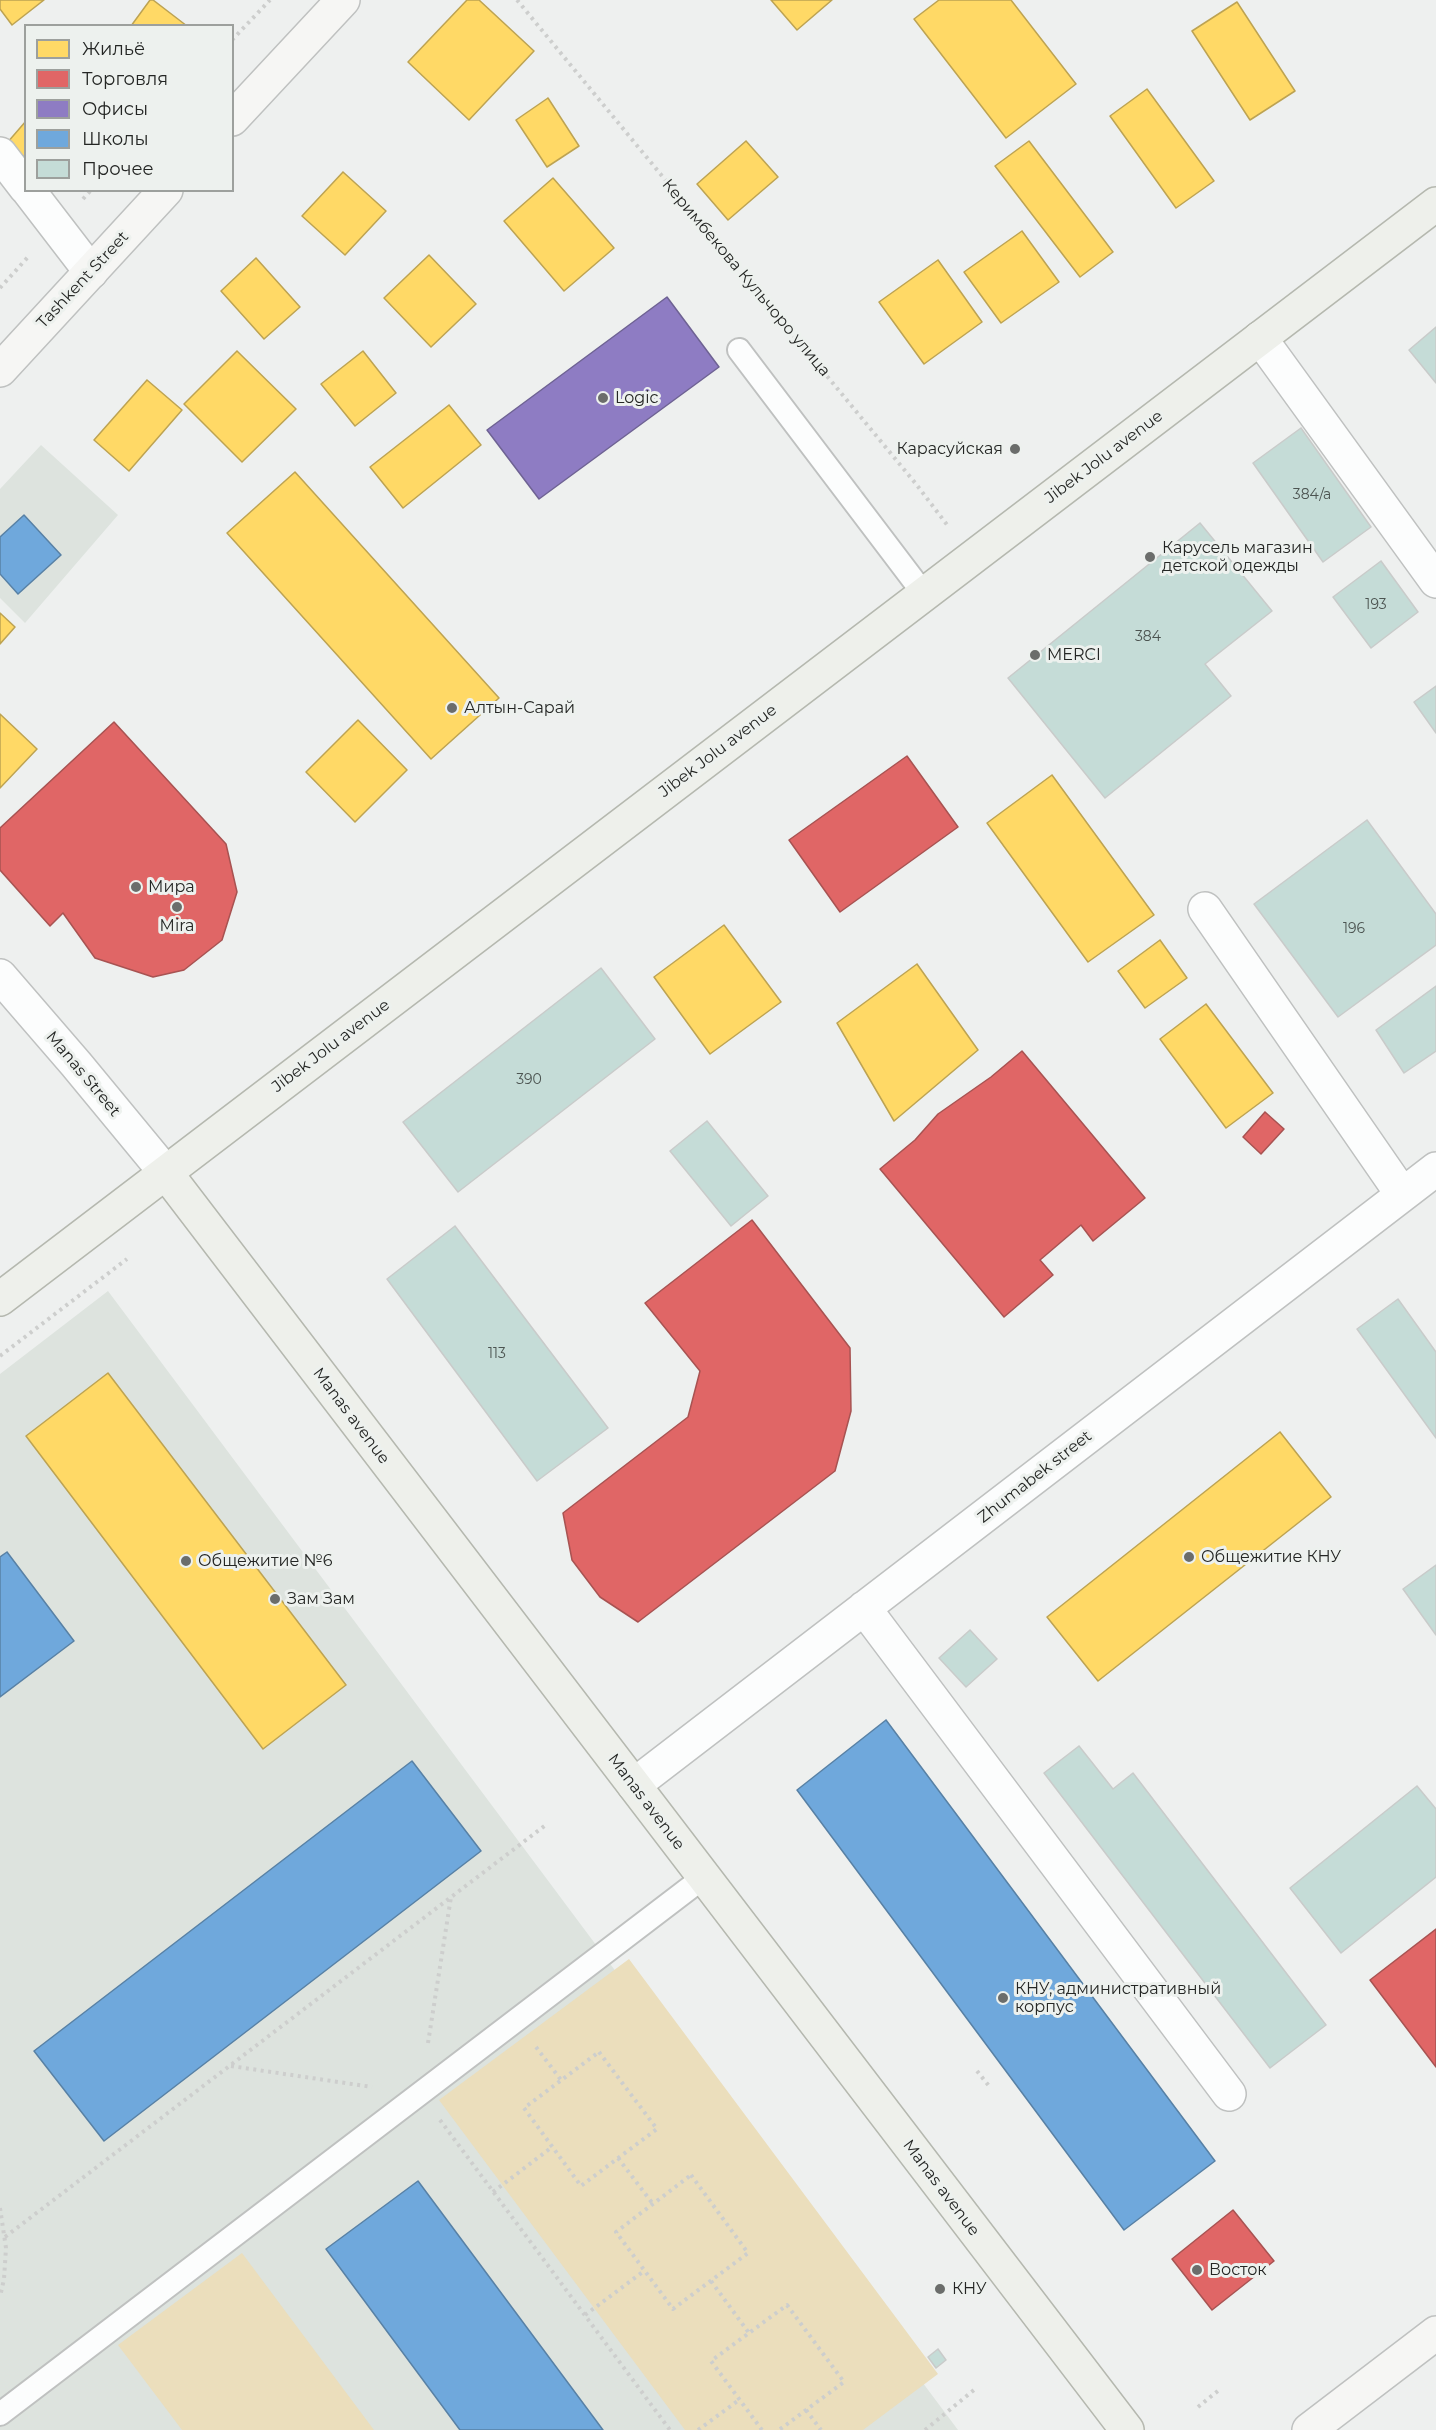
<!DOCTYPE html>
<meta charset="utf-8">
<style>
body{margin:0}
#map{position:relative;width:1436px;height:2430px;overflow:hidden;background:#eef0ef;font-family:Montserrat,sans-serif}
canvas{display:block}
.legend{position:absolute;left:24px;top:24px;width:210px;height:168px;box-sizing:border-box;background:#edf1ee;border:2px solid #9da09d;margin:0;padding:8px 10px;list-style:none;font-size:18px;color:#242624}
.legend li{display:flex;align-items:center;gap:12px;height:30px}
.legend b{width:30px;border:2px solid #9da09d}
</style>
<div id="map">
<canvas width="1436" height="2430"></canvas>
<ul class="legend">
<li><b style="height:16px;background:#ffd966"></b>Жильё</li>
<li><b style="height:16px;background:#e06666"></b>Торговля</li>
<li><b style="height:16px;background:#8e7cc3"></b>Офисы</li>
<li><b style="height:16px;background:#6fa8dc"></b>Школы</li>
<li><b style="height:16px;background:#c5dcd7"></b>Прочее</li>
</ul>
</div>
<script>
const ctx = document.querySelector('canvas').getContext('2d');
ctx.lineJoin = 'round';
function paint(path, color) { ctx.fillStyle = color; ctx.fill(path, 'evenodd'); }
const poly = rows => new Path2D(rows.map(r => 'M' + r).join(''));
function stroke(path, color, width, dash) { ctx.strokeStyle = color; ctx.lineWidth = width; ctx.lineCap = dash ? 'butt' : 'round'; ctx.setLineDash(dash || []); ctx.stroke(path); }
function label(font, color, halo, rows, align = 'center') {
  ctx.font = font + ' Montserrat,sans-serif'; ctx.lineWidth = 6; ctx.setLineDash([]); ctx.textBaseline = 'middle'; ctx.strokeStyle = halo; ctx.fillStyle = color; for (const [text, x, y, turn = 0] of rows) {
    ctx.save(); ctx.translate(x, y); ctx.rotate((+turn || 0) * Math.PI / 180); ctx.textAlign = isNaN(turn) ? turn : align; if (halo) ctx.strokeText(text, 0, 0); ctx.fillText(text, 0, 0); ctx.restore();
  }
}
paint(poly([
 [41,445,118,515,25,623,0,598,0,489],
 [108,1291,958,2430,0,2430,0,1374]
]), '#dde3de');
paint(poly([
 [629,1959,938,2374,863,2430,685,2430,439,2100],
 [242,2253,374,2430,182,2430,118,2345]
]), '#ebdebc');
const homes = poly([
 [0,0,44,0,12,25,0,9,0,0],
 [150,0,153,0,187,26,131,26,150,0],
 [467,0,479,0,534,51,469,120,408,62,467,0],
 [771,0,832,0,797,30,771,0],
 [939,0,1011,0,1076,84,1006,138,914,19,939,0],
 [1237,2,1295,91,1250,120,1192,31,1237,2],
 [1147,89,1214,181,1176,208,1110,116,1147,89],
 [548,98,579,146,547,167,516,120,548,98],
 [26,121,26,158,7,143,26,121],
 [746,141,778,177,728,220,697,184,746,141],
 [1029,141,1113,252,1080,277,995,166,1029,141],
 [343,172,386,211,345,255,302,216,343,172],
 [553,178,614,248,564,291,504,221,553,178],
 [1022,231,1059,282,1001,323,964,272,1022,231],
 [429,255,476,304,431,347,384,298,429,255],
 [256,258,300,307,264,339,221,291,256,258],
 [938,260,982,322,924,364,879,302,938,260],
 [237,351,296,409,242,462,184,404,237,351],
 [363,351,396,393,355,426,321,384,363,351],
 [147,380,182,410,129,471,94,440,147,380],
 [449,405,481,445,403,508,370,467,449,405],
 [295,472,499,698,431,759,227,533,295,472],
 [0,613,15,627,0,644,0,613],
 [0,714,37,749,0,788,0,714],
 [358,720,407,770,355,822,306,772,358,720],
 [1052,775,1154,915,1088,962,987,823,1052,775],
 [724,925,781,1002,710,1054,654,977,724,925],
 [1160,940,1187,978,1145,1008,1118,971,1160,940],
 [917,964,978,1050,894,1121,837,1023,917,964],
 [1206,1004,1273,1093,1226,1128,1160,1039,1206,1004],
 [108,1373,346,1685,263,1749,26,1436,108,1373],
 [1280,1432,1331,1497,1098,1681,1047,1617,1280,1432]
]);
paint(homes, '#ffd966');
stroke(homes, '#bda352', 1.5);
const shops = poly([
 [114,722,226,844,237,892,222,940,184,970,153,977,95,958,63,913,50,926,0,870,0,828,114,722],
 [907,756,958,827,840,912,789,840,907,756],
 [1022,1051,1145,1198,1093,1241,1081,1225,1040,1260,1053,1275,1004,1317,880,1169,915,1140,938,1114,991,1077,1022,1051],
 [1265,1112,1284,1129,1261,1154,1243,1137,1265,1112],
 [752,1220,850,1348,851,1411,835,1471,638,1622,600,1597,572,1560,563,1513,688,1417,700,1371,645,1303,752,1220],
 [1436,1929,1436,2067,1370,1980,1436,1929],
 [1233,2210,1274,2261,1212,2310,1172,2259,1233,2210]
]);
paint(shops, '#e06666');
stroke(shops, '#a85352', 1.5);
const offices = poly([
 [667,297,719,367,539,499,487,430,667,297]
]);
paint(offices, '#8e7cc3');
stroke(offices, '#6e6293', 1.5);
const schools = poly([
 [24,515,61,555,18,594,0,574,0,537,24,515],
 [7,1552,74,1641,0,1697,0,1557,7,1552],
 [886,1720,1215,2161,1124,2230,797,1790,886,1720],
 [412,1761,481,1851,104,2141,34,2051,412,1761],
 [418,2181,603,2430,460,2430,326,2249,418,2181]
]);
paint(schools, '#6fa8dc');
stroke(schools, '#5881a5', 1.5);
const building = poly([
 [1436,327,1436,383,1409,350,1436,327],
 [1301,428,1371,527,1323,562,1253,463,1301,428],
 [1200,523,1272,611,1205,664,1231,696,1105,798,1008,678,1200,523],
 [1381,561,1418,612,1371,648,1333,597,1381,561],
 [1436,686,1436,733,1414,702,1436,686],
 [1367,820,1436,914,1436,945,1338,1017,1254,904,1367,820],
 [601,968,655,1039,458,1192,403,1122,601,968],
 [1436,986,1436,1051,1404,1073,1376,1030,1436,986],
 [707,1121,768,1196,731,1226,670,1151,707,1121],
 [455,1226,608,1428,537,1481,387,1279,455,1226],
 [1398,1299,1436,1352,1436,1438,1357,1329,1398,1299],
 [1436,1565,1436,1635,1403,1589,1436,1565],
 [970,1630,997,1659,966,1687,939,1658,970,1630],
 [1079,1746,1113,1789,1133,1773,1326,2025,1270,2068,1044,1773,1079,1746],
 [1417,1786,1436,1809,1436,1877,1341,1953,1290,1888,1417,1786],
 [938,2349,946,2360,936,2368,928,2357,938,2349]
]);
paint(building, '#c5dcd7');
stroke(building, '#c9cbca', 1.5);
const lane = poly([
 [739,350,924,594],
 [0,2414,704,1877]
]);
const street = poly([
 [0,154,26,188],
 [28,190,91,272],
 [1260,338,1436,581],
 [1205,909,1402,1194],
 [0,976,76,1064,166,1173],
 [864,1608,1229,2094],
 [634,1785,1436,1169]
]);
const secondary = poly([
 [232,119,343,0],
 [0,370,166,190],
 [1309,2430,1436,2333]
]);
const primary = poly([
 [166,1173,1127,2430],
 [0,1299,1436,204]
]);
stroke(lane, '#bfc1c0', 26);
stroke(street, '#bfc1c0', 36);
stroke(secondary, '#bfc1c0', 36);
stroke(primary, '#b5b8af', 36);
stroke(poly([
 [517,0,916,484,948,526],
 [232,40,270,0],
 [83,199,91,190],
 [0,288,28,257],
 [0,1356,127,1259],
 [428,2043,451,1897],
 [536,2047,561,2080],
 [599,2052,657,2129,581,2186,524,2108,599,2052],
 [231,2066,372,2087],
 [977,2071,989,2086],
 [440,2120,670,2430],
 [618,2158,653,2204],
 [691,2175,748,2253,673,2309,616,2232,691,2175],
 [493,2192,552,2147],
 [0,2208,6,2248,4,2279,0,2297],
 [5,2237,547,1824],
 [711,2281,749,2333],
 [585,2315,644,2271],
 [1198,2407,1219,2390],
 [806,2410,821,2430],
 [698,2430,739,2400],
 [762,2430,711,2361,787,2305,844,2382,779,2430],
 [925,2430,974,2390]
]), '#cdcecd', 4, [3, 4.5]);
stroke(lane, '#fcfdfd', 22);
stroke(street, '#fcfdfd', 33);
stroke(secondary, '#f6f6f4', 33);
stroke(primary, '#eef0eb', 33);
for (const [x, y, r, color] of [
 [603,398,6,"#6b6d6b"],
 [1015,449,6,"#6b6d6b"],
 [1150,557,6,"#6b6d6b"],
 [1035,655,6,"#6b6d6b"],
 [452,708,6,"#6b6d6b"],
 [136,887,6,"#6b6d6b"],
 [177,907,6,"#6b6d6b"],
 [1189,1557,6,"#6b6d6b"],
 [186,1561,6,"#6b6d6b"],
 [275,1599,6,"#6b6d6b"],
 [1003,1998,6,"#6b6d6b"],
 [1197,2270,6,"#6b6d6b"],
 [940,2289,6,"#6b6d6b"]
]) { const dot = new Path2D(); dot.arc(x, y, r, 0, 2 * Math.PI); ctx.fillStyle = color; ctx.fill(dot); stroke(dot, '#edf1ee', 2); }
label('14px', '#4c5451', null, [
 ["384/a",1312,495],
 ["193",1376,605],
 ["384",1148,637],
 ["196",1354,929],
 ["390",529,1080],
 ["113",497,1354]
]);
label('16px', '#242624', '#edf1ee', [
 ["Керимбекова Кульчоро улица",746,278,50],
 ["Tashkent Street",83,280,-47],
 ["Jibek Jolu avenue",1104,457,-37],
 ["Jibek Jolu avenue",718,751,-37],
 ["Jibek Jolu avenue",331,1046,-37],
 ["Manas Street",83,1074,50],
 ["Manas avenue",351,1416,53],
 ["Zhumabek street",1035,1477,-38],
 ["Manas avenue",646,1802,53],
 ["Manas avenue",941,2188,53]
]);
label('16px', '#242624', '#edf1ee', [
 ["Logic",615,398],
 ["Карасуйская",1003,449,"right"],
 ["Карусель магазин",1162,548],
 ["детской одежды",1162,566],
 ["MERCI",1047,655],
 ["Алтын-Сарай",464,708],
 ["Мира",148,887],
 ["Mira",177,926,"center"],
 ["Общежитие КНУ",1201,1557],
 ["Общежитие №6",198,1561],
 ["Зам Зам",287,1599],
 ["КНУ, административный",1015,1989],
 ["корпус",1015,2007],
 ["Восток",1209,2270],
 ["КНУ",952,2289]
], 'left');
</script>
